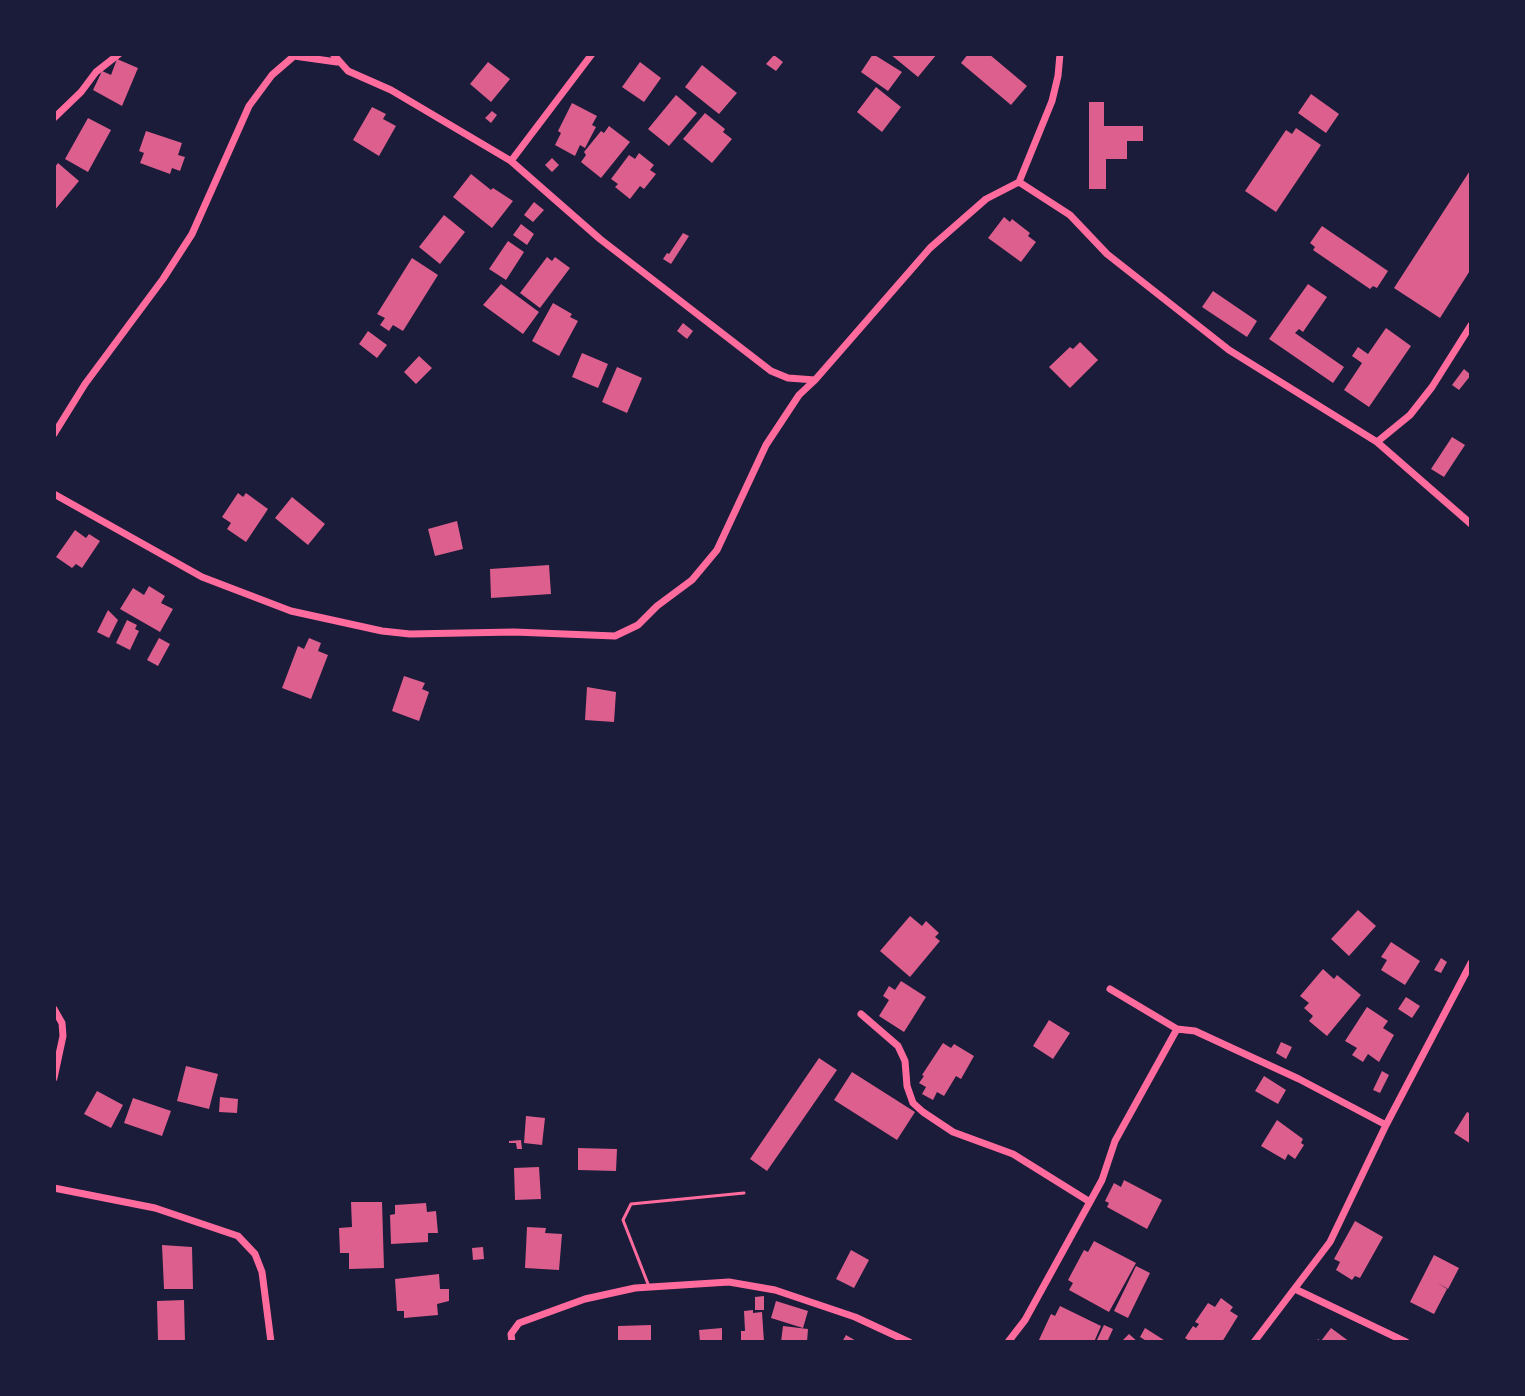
<!DOCTYPE html>
<style>
body{margin:0}
#map{position:relative;width:1525px;height:1396px;overflow:hidden;background:#1b1b3a;font-family:Arial,sans-serif}
canvas{display:block}
.frame{position:absolute;inset:0;border:56px solid #1b1b3a;pointer-events:none}
</style>
<div id="map">
<canvas width="1525" height="1396"></canvas>
<div class="frame"></div>
</div>
<script>
const ctx = document.querySelector('canvas').getContext('2d');
ctx.lineJoin = 'round';
function paint(path, color) { ctx.fillStyle = color; ctx.fill(path, 'evenodd'); }
const poly = rows => new Path2D(rows.map(r => 'M' + r).join(''));
function stroke(path, color, width, dash) { ctx.strokeStyle = color; ctx.lineWidth = width; ctx.lineCap = dash ? 'butt' : 'round'; ctx.setLineDash(dash || []); ctx.stroke(path); }
paint(poly([
 [873,54,902,72,888,91,861,72],
 [890,54,937,54,918,77],
 [968,54,989,54,1027,86,1011,105,961,63],
 [774,55,783,62,776,71,766,64],
 [117,59,138,68,122,106,93,90,102,71,111,75],
 [488,62,510,79,491,102,470,84],
 [640,62,661,78,644,102,622,87],
 [702,65,737,93,719,114,685,87],
 [876,87,901,107,882,132,857,112],
 [1311,94,1339,114,1326,133,1298,113],
 [676,95,697,113,669,146,648,129],
 [1089,102,1104,102,1104,126,1143,126,1143,141,1127,141,1127,159,1106,159,1106,189,1089,189],
 [572,103,597,116,592,125,596,127,585,148,580,145,575,156,555,145,561,133,558,131],
 [372,107,386,114,383,119,396,126,379,156,353,140],
 [492,111,497,115,491,123,485,118],
 [705,113,725,129,723,132,732,139,712,163,683,139],
 [88,118,111,130,88,172,65,159],
 [609,126,630,142,601,178,581,162,586,155,584,152,601,131,604,133],
 [1296,128,1321,145,1276,212,1245,191,1286,130,1292,134],
 [146,131,182,143,178,155,185,157,180,171,172,168,170,174,140,163,144,153,139,151],
 [639,153,654,165,650,170,656,174,644,189,640,186,630,199,615,187,618,184,611,179,629,155,635,159],
 [552,158,559,165,552,172,545,165],
 [58,163,79,181,54,211,54,168],
 [1471,169,1471,269,1440,318,1394,288],
 [471,174,491,190,493,188,513,201,492,228,453,197],
 [534,202,544,210,533,222,524,215],
 [444,215,465,232,440,264,419,247],
 [1004,217,1010,222,1012,219,1030,233,1028,236,1036,242,1021,262,988,238],
 [521,224,534,234,527,245,513,235],
 [1322,226,1388,271,1377,288,1373,286,1370,289,1313,250,1315,247,1310,243],
 [683,233,689,236,671,264,663,259,667,253,669,254],
 [508,241,524,252,506,280,489,269],
 [547,257,552,261,555,257,570,268,540,308,520,293],
 [412,258,438,275,403,331,393,325,389,331,380,325,385,318,377,314],
 [501,284,539,312,523,334,483,305],
 [1308,284,1327,297,1303,332,1299,329,1295,333,1344,367,1333,383,1269,339],
 [1213,291,1257,321,1247,337,1202,307],
 [553,303,572,314,570,317,578,321,559,356,532,341],
 [683,323,693,331,687,339,677,331],
 [1386,328,1411,346,1369,407,1344,390,1362,363,1352,356,1358,347,1368,354],
 [368,331,387,345,377,358,359,344],
 [1080,342,1098,360,1070,388,1049,367,1070,347,1073,349],
 [582,353,608,364,598,388,572,377],
 [419,356,432,368,416,384,404,372],
 [617,367,642,378,627,413,602,402],
 [1464,369,1471,375,1459,390,1452,385],
 [1452,437,1465,445,1444,477,1431,469],
 [238,493,243,497,246,493,268,509,246,542,227,529,231,523,222,517],
 [292,497,325,524,308,545,275,518],
 [457,521,463,549,435,556,428,529],
 [75,530,86,538,89,534,100,541,82,568,76,564,72,568,56,557],
 [549,565,551,594,491,598,490,569],
 [149,586,165,596,161,603,173,609,160,632,120,609,133,588,144,595],
 [108,610,118,620,109,638,97,632],
 [127,620,137,625,135,629,139,631,130,650,116,643],
 [159,638,170,644,158,666,147,660],
 [309,638,321,643,318,651,328,655,311,699,282,688,298,646,304,649],
 [404,676,425,683,422,689,429,692,419,721,392,711],
 [587,687,616,692,614,722,585,720],
 [1358,910,1376,926,1349,956,1331,939],
 [910,916,922,926,926,921,939,933,935,937,940,941,910,977,880,951],
 [1391,942,1420,961,1405,985,1381,970,1387,960,1381,957],
 [1441,958,1447,962,1441,973,1434,970],
 [1323,969,1334,979,1337,975,1361,995,1327,1036,1309,1021,1313,1016,1304,1008,1309,1003,1300,996],
 [901,981,926,997,904,1032,879,1016,889,1000,883,996,889,986,895,990],
 [1406,997,1420,1006,1412,1018,1398,1009],
 [1367,1007,1388,1021,1383,1028,1394,1035,1379,1062,1368,1054,1363,1062,1352,1055,1357,1048,1345,1041],
 [1049,1020,1070,1033,1053,1059,1033,1046],
 [1281,1042,1292,1047,1286,1059,1276,1053],
 [943,1043,951,1048,954,1044,974,1056,961,1079,956,1076,944,1096,937,1092,933,1100,922,1094,926,1087,919,1083,924,1076,922,1075],
 [819,1058,837,1070,767,1171,750,1159],
 [186,1066,218,1074,209,1109,177,1101],
 [1382,1071,1389,1075,1380,1093,1373,1090],
 [852,1072,915,1112,897,1140,834,1100],
 [1264,1076,1286,1090,1278,1104,1255,1091],
 [97,1091,123,1105,111,1128,84,1114],
 [220,1097,238,1099,237,1113,219,1112],
 [133,1098,171,1111,162,1136,124,1123],
 [1467,1112,1471,1114,1471,1144,1454,1133],
 [526,1116,545,1118,542,1145,524,1143],
 [1277,1120,1303,1139,1301,1143,1304,1145,1295,1159,1288,1154,1285,1160,1261,1146],
 [521,1140,522,1149,517,1149,516,1143,509,1143,509,1141],
 [578,1148,617,1149,616,1171,578,1170],
 [539,1167,541,1199,515,1200,514,1168],
 [1124,1180,1162,1200,1147,1229,1107,1207,1109,1203,1105,1201,1114,1183,1121,1187],
 [351,1202,382,1202,384,1268,349,1269,349,1253,340,1253,339,1228,352,1227],
 [426,1203,427,1212,436,1211,438,1233,428,1233,428,1242,391,1244,390,1215,395,1214,395,1205],
 [1355,1221,1383,1237,1360,1278,1355,1276,1352,1280,1336,1270,1340,1262,1334,1259],
 [527,1227,546,1228,545,1233,562,1234,559,1270,525,1268],
 [1094,1241,1136,1263,1109,1312,1069,1290,1073,1283,1068,1280,1084,1250,1088,1252],
 [162,1245,192,1247,193,1289,164,1289],
 [483,1247,484,1259,473,1260,472,1248],
 [851,1250,869,1260,854,1288,836,1279],
 [1434,1255,1459,1268,1448,1289,1438,1283,1447,1289,1434,1314,1410,1302],
 [1136,1266,1150,1273,1128,1318,1114,1311],
 [439,1274,440,1289,449,1289,449,1301,437,1304,438,1315,404,1318,404,1311,397,1311,395,1279],
 [764,1296,764,1310,755,1310,755,1297],
 [1221,1298,1233,1307,1230,1311,1238,1316,1222,1342,1191,1342,1185,1338,1193,1326,1196,1328,1199,1324,1195,1322,1208,1303,1215,1307],
 [184,1300,185,1342,158,1342,157,1301],
 [776,1301,808,1311,803,1328,771,1318],
 [1060,1306,1101,1326,1094,1342,1038,1342,1051,1314,1055,1316],
 [753,1310,753,1313,762,1312,764,1342,741,1340,741,1331,745,1331,744,1311],
 [651,1325,651,1342,618,1342,618,1326],
 [1104,1325,1113,1329,1107,1342,1096,1342],
 [783,1326,808,1329,807,1342,781,1342],
 [722,1328,722,1342,700,1342,699,1330],
 [1145,1328,1167,1342,1148,1342,1140,1337],
 [1331,1328,1350,1342,1316,1342,1318,1339,1321,1341],
 [1129,1334,1138,1342,1121,1342],
 [846,1335,858,1342,842,1342]
]), '#dd5f8e');
stroke(poly([
 [648,1284,623,1220,631,1204,744,1193]
]), '#ff6b9d', 3);
stroke(poly([
 [333,54,348,71,391,90,511,161,600,239,771,371,788,378,815,380,930,248,986,199,1019,182,1070,215,1107,254,1229,350,1377,442,1410,415,1432,387,1471,325],
 [54,118,81,92,96,72,119,54],
 [511,161,592,54],
 [1019,182,1052,101,1058,76,1060,54],
 [54,434,85,384,163,279,192,234,249,106,272,75,294,56,337,62],
 [1377,442,1471,524],
 [54,494,202,577,291,611,382,631,410,634,514,632,615,636,638,625,657,606,692,580,717,550,766,445,799,395,815,380],
 [1110,989,1177,1029,1195,1031,1299,1079,1386,1125],
 [54,1009,62,1023,63,1036,54,1078],
 [861,1014,898,1046,905,1061,907,1086,913,1103,923,1112,953,1132,1013,1154,1090,1202],
 [54,1188,155,1208,238,1236,255,1254,262,1272,271,1342],
 [1295,1289,1406,1342],
 [512,1342,511,1334,519,1323,585,1299,635,1288,729,1282,775,1290,855,1317,909,1342],
 [1008,1342,1025,1320,1102,1180,1115,1141,1177,1029],
 [1254,1342,1330,1242,1386,1125,1471,963]
]), '#ff6b9d', 7);
</script>
